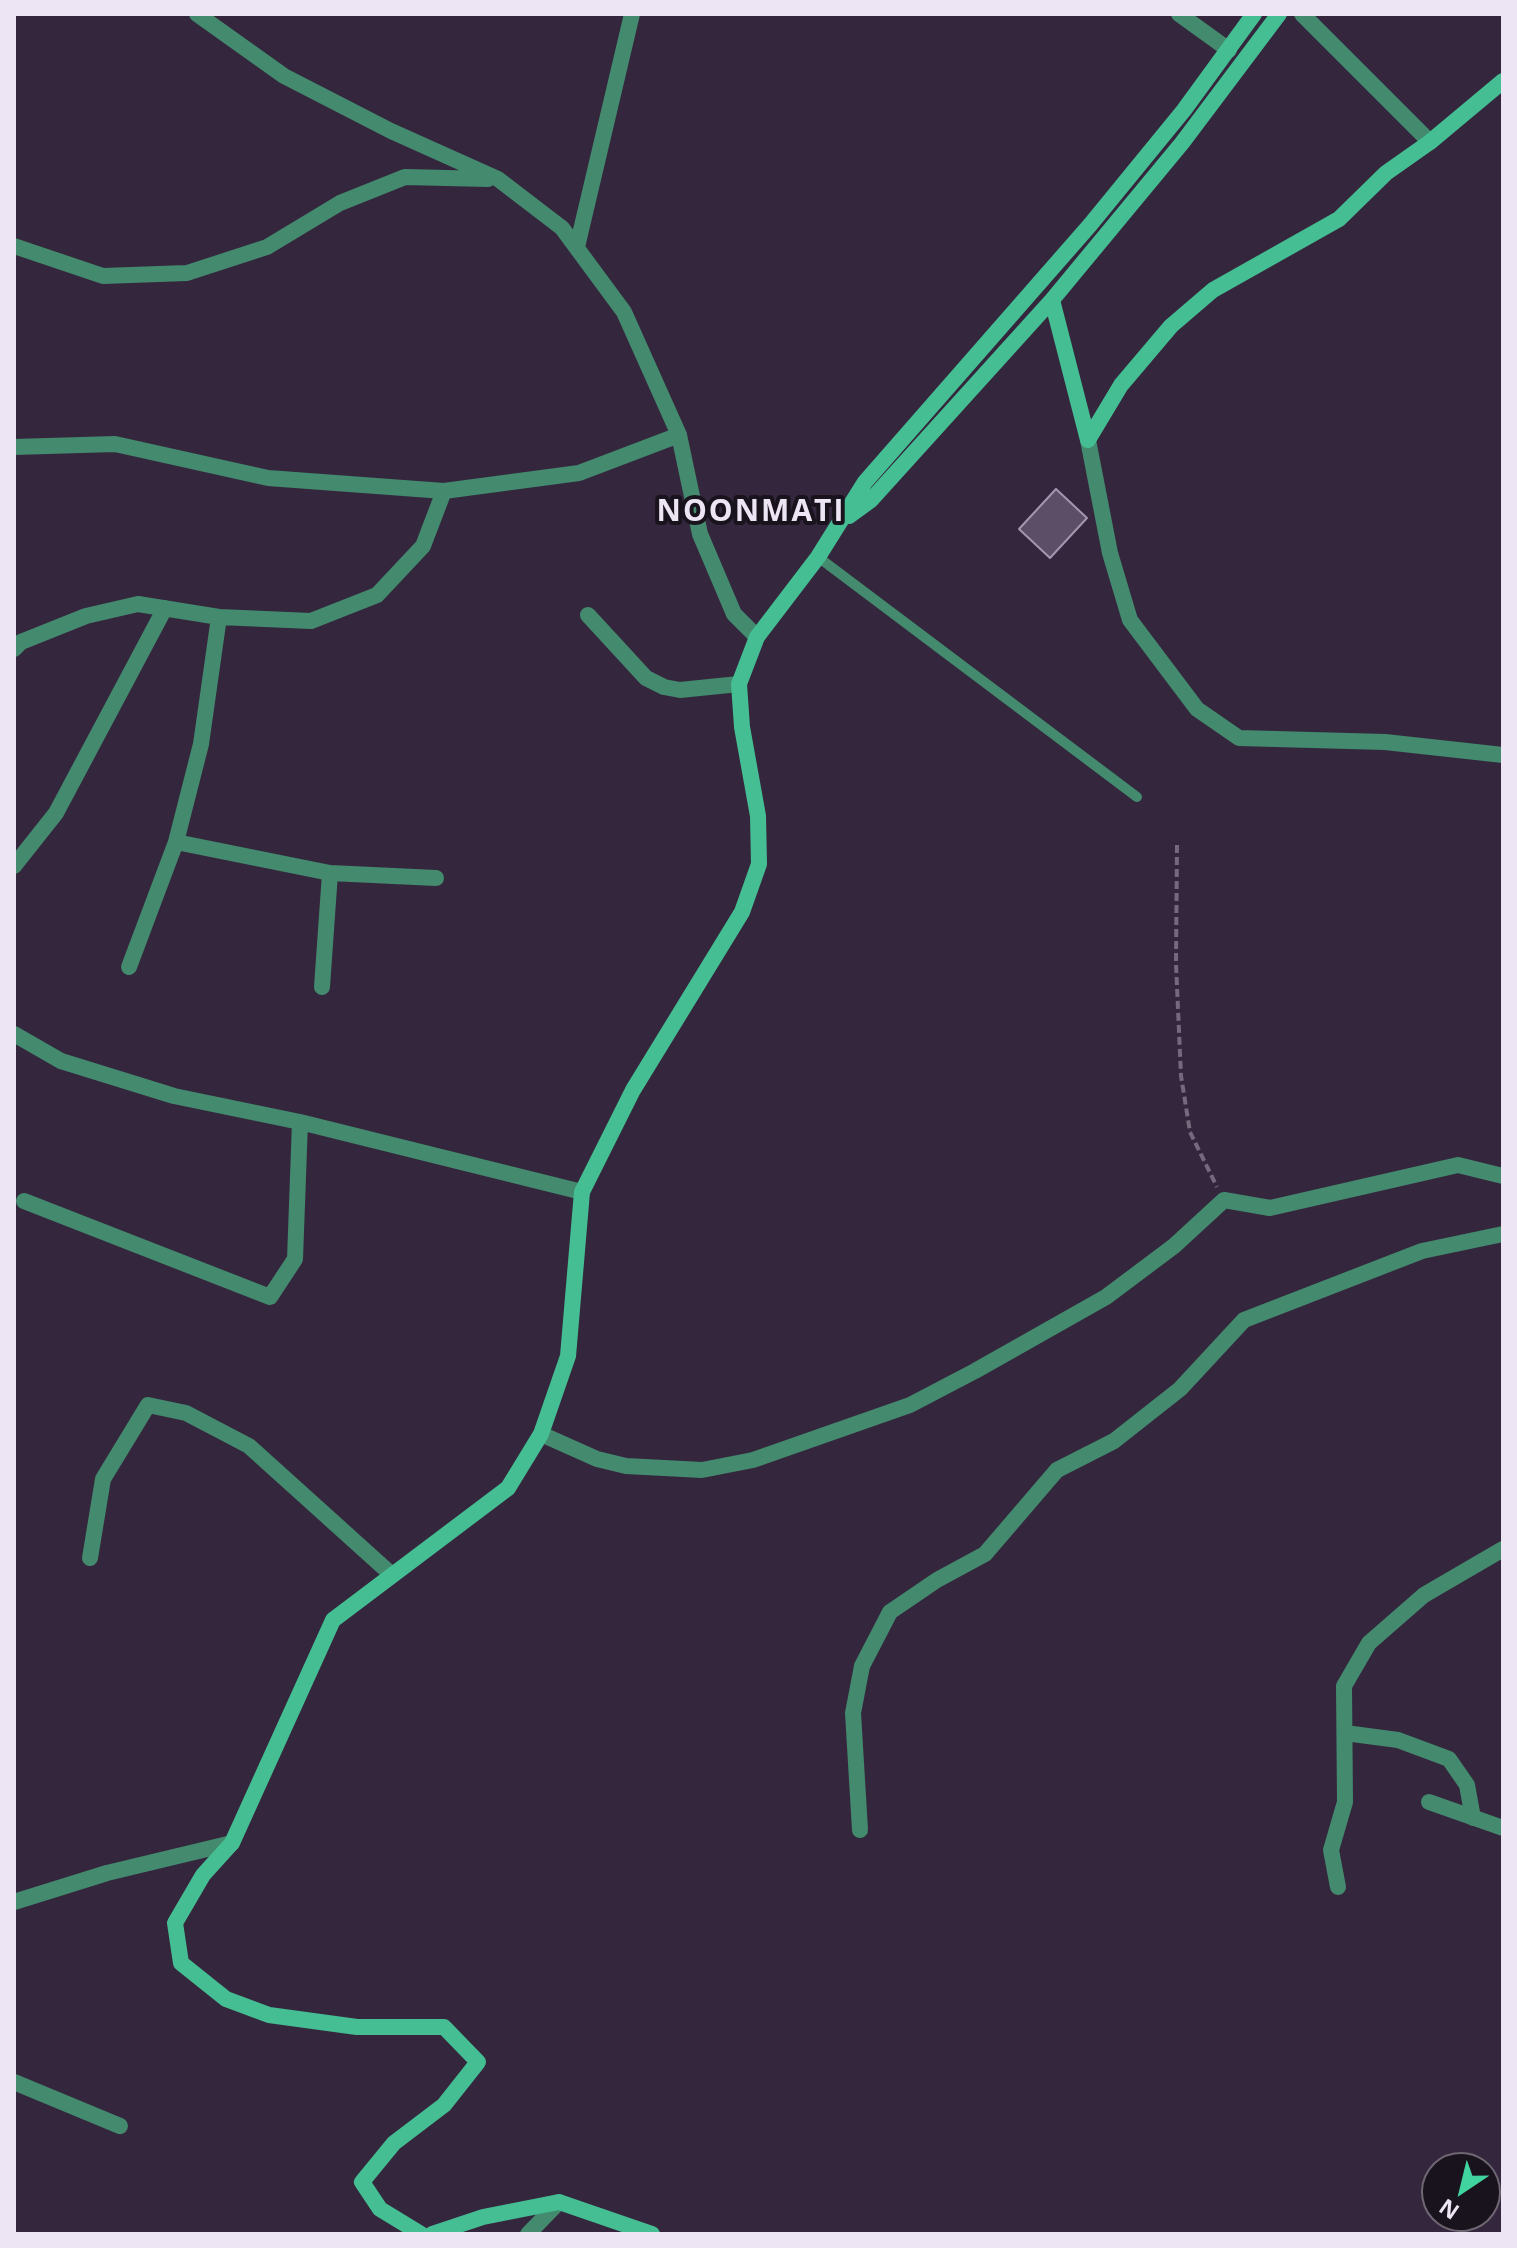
<!DOCTYPE html>
<style>
body{margin:0}
#map{position:relative;width:1517px;height:2248px;overflow:hidden;background:#34273d;font-family:"Open Sans",sans-serif}
canvas{display:block}
.frame{position:absolute;inset:0;border:16px solid #eee5f4;pointer-events:none}
.north{position:absolute;left:1421px;top:2152px;width:80px;height:80px;box-sizing:border-box;background:#18131c;border:2px solid #6e6772;border-radius:50%;rotate:215deg;font-size:22px;font-weight:700;line-height:32px;text-align:center;color:#eee5f4}
.north::after{content:'';display:block;margin:auto;width:28px;height:36px;background:#41d4a1;clip-path:polygon(50% 0,100% 100%,50% 72%,0 100%)}
</style>
<div id="map">
<canvas width="1517" height="2248"></canvas>
<div class="frame"></div>
<div class="north">N</div>
</div>
<script>
const ctx = document.querySelector('canvas').getContext('2d');
ctx.lineJoin = 'round';
function paint(path, color) { ctx.fillStyle = color; ctx.fill(path, 'evenodd'); }
const poly = rows => new Path2D(rows.map(r => 'M' + r).join(''));
function stroke(path, color, width, dash) { ctx.strokeStyle = color; ctx.lineWidth = width; ctx.lineCap = dash ? 'butt' : 'round'; ctx.setLineDash(dash || []); ctx.stroke(path); }
function label(font, color, halo, rows, align = 'center') {
  ctx.font = font + ' "Open Sans",sans-serif'; ctx.lineWidth = 8; ctx.setLineDash([]); ctx.textBaseline = 'middle'; ctx.strokeStyle = halo; ctx.fillStyle = color; for (const [text, x, y, turn = 0] of rows) {
    ctx.save(); ctx.translate(x, y); ctx.rotate((+turn || 0) * Math.PI / 180); ctx.textAlign = isNaN(turn) ? turn : align; if (halo) ctx.strokeText(text, 0, 0); ctx.fillText(text, 0, 0); ctx.restore();
  }
}
const building = poly([
 [1056,489,1087,518,1050,558,1019,529,1056,489]
]);
paint(building, '#5c4e66');
stroke(building, '#a596b0', 2);
stroke(poly([
 [1177,845,1176,964,1181,1076,1190,1132,1217,1187]
]), '#75697d', 4, [8, 4]);
stroke(poly([
 [818,557,1137,797]
]), '#438a6e', 10);
stroke(poly([
 [197,14,284,76,391,131,498,179,562,228,624,312,679,435,700,534,734,614,757,637],
 [1179,14,1229,50],
 [1302,14,1430,142],
 [14,246,103,276,187,273,267,247,340,203,405,177,488,179],
 [577,247,632,14],
 [1088,440,1110,553,1130,620,1197,709,1239,738,1385,742,1503,755],
 [14,447,115,444,268,478,444,491,579,473,679,435],
 [588,615,646,678,664,687,680,690,739,684],
 [14,649,21,642,86,616,138,604,219,617,311,621,377,595,423,546,444,491],
 [176,842,330,873,436,878],
 [14,866,56,813,165,608],
 [129,967,176,842,201,744,219,617],
 [322,987,330,873],
 [14,1034,61,1061,174,1096,300,1122,582,1192],
 [24,1201,270,1297,295,1259,300,1122],
 [541,1434,597,1459,626,1466,702,1470,753,1460,910,1405,975,1371,1106,1297,1174,1246,1224,1200,1270,1208,1458,1165,1503,1176],
 [90,1558,103,1479,148,1405,186,1413,249,1446,392,1575],
 [1345,1733,1398,1740,1449,1759,1467,1785,1473,1818],
 [1429,1802,1503,1828],
 [860,1830,853,1713,862,1666,890,1612,937,1580,985,1554,1057,1470,1114,1441,1180,1389,1244,1320,1422,1251,1503,1234],
 [1338,1887,1331,1850,1345,1802,1344,1686,1369,1643,1424,1595,1503,1549],
 [14,1902,107,1873,232,1843],
 [14,2082,120,2126],
 [528,2234,559,2202]
]), '#438a6e', 16);
stroke(poly([
 [1052,300,1088,440],
 [1088,440,1121,385,1171,326,1213,290,1339,219,1386,173,1430,142,1503,81],
 [849,516,871,500,1052,300,1182,143,1279,14],
 [421,2234,380,2209,362,2182,394,2143,444,2105,478,2062,444,2027,357,2027,269,2015,226,1999,181,1963,175,1923,203,1875,232,1843,333,1620,508,1488,541,1434,568,1356,582,1192,633,1090,742,912,759,864,758,816,742,727,739,684,757,637,818,557,865,482,1090,225,1184,110,1254,14],
 [432,2234,483,2217,559,2202,652,2234]
]), '#44be92', 16);
ctx.letterSpacing = '2px';
label('bold 30px', '#eee5f4', '#18131c', [
 ["NOONMATI",751,512]
]);
ctx.letterSpacing = '0px';
</script>
